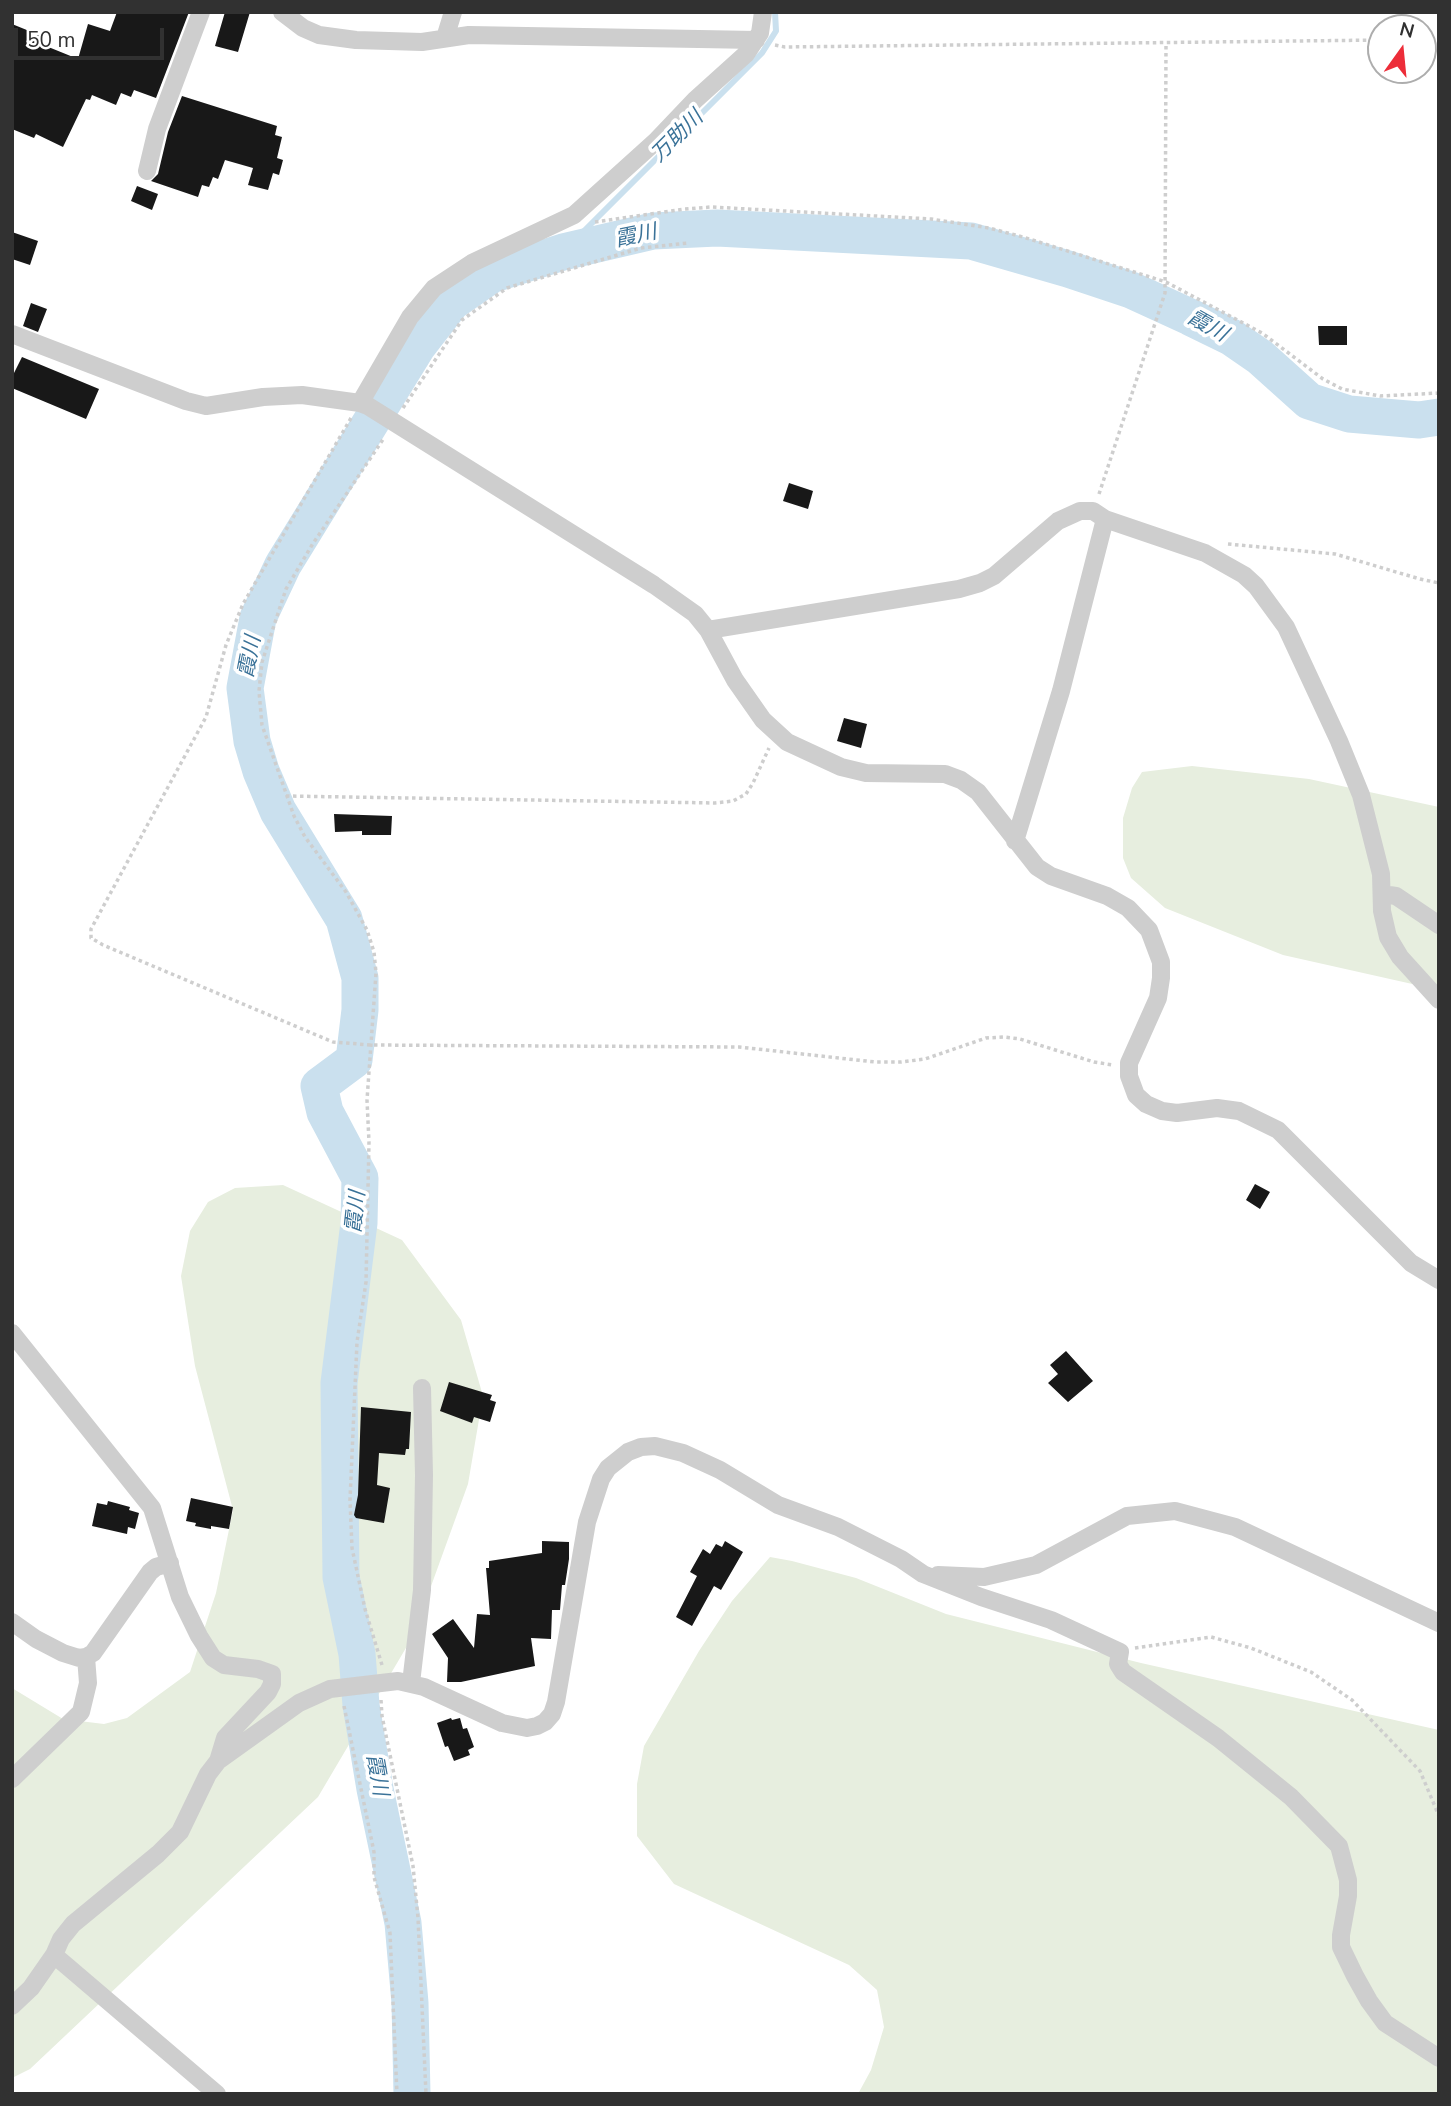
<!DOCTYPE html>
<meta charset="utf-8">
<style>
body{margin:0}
#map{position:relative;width:1451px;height:2106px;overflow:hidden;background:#fff;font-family:"Nunito Sans",sans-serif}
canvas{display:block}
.frame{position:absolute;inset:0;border:14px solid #313131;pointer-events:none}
.north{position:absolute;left:1367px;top:14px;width:70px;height:70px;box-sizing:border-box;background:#fff;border:2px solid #adadad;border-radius:50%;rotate:15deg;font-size:19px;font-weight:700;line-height:28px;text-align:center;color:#313131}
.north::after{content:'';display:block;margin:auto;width:24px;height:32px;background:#ed2d39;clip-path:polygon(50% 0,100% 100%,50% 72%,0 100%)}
.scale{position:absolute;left:14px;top:28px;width:150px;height:32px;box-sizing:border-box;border:4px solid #313131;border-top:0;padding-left:9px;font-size:21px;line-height:24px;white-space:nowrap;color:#313131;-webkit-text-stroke:5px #fff;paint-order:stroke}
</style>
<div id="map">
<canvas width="1451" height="2106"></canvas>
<div class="frame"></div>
<div class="north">N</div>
<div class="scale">50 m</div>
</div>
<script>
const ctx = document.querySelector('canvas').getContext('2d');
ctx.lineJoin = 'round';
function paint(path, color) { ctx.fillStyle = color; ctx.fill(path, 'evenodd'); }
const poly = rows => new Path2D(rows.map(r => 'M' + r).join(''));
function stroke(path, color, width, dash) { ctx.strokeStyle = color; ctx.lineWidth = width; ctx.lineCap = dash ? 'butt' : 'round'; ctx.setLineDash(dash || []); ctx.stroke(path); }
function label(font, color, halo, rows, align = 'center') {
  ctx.font = font + ' "Nunito Sans","Noto Sans JP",sans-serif'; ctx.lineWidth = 7; ctx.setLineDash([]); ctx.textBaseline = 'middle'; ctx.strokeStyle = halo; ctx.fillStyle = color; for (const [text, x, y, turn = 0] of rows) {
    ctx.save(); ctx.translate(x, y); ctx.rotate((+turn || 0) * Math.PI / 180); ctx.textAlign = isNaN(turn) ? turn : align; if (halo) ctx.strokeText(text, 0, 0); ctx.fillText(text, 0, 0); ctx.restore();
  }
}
paint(poly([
 [1192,766,1309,779,1439,807,1439,990,1283,955,1165,908,1131,878,1123,858,1123,818,1132,788,1142,772],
 [283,1185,402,1240,461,1320,483,1396,468,1484,413,1636,318,1797,30,2069,12,2078,12,1688,63,1719,104,1724,127,1718,190,1672,216,1593,233,1510,195,1366,181,1276,190,1231,208,1202,235,1188],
 [770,1557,792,1561,856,1578,946,1614,1141,1663,1439,1730,1439,2094,858,2094,871,2070,884,2027,877,1990,849,1965,674,1884,637,1836,637,1784,644,1746,699,1651,732,1601]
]), '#e7eedf');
stroke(poly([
 [563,252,762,53,776,31,775,12]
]), '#cae0ee', 6);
stroke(poly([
 [412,2094,410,2003,403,1923,375,1789,361,1705,357,1654,341,1577,339,1383,359,1223,360,1178,325,1112,319,1086,354,1060,360,1010,360,978,344,919,278,811,261,771,252,741,245,688,258,618,283,565,417,347,452,302,491,275,563,252,653,231,717,228,971,241,1068,269,1131,290,1190,317,1231,337,1260,357,1309,401,1349,414,1419,420,1439,417]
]), '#cae0ee', 37);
paint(poly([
 [117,12,189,12,156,98,134,90,131,97,121,93,116,105,92,95,90,100,86,99,63,147,36,134,34,138,12,129,12,24,44,37,41,44,78,59,88,24,110,31],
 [225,12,250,12,238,52,215,46],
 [182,96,277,126,275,135,282,137,277,158,283,160,279,175,273,173,268,190,248,185,253,168,225,160,218,179,213,177,209,187,202,185,198,197,151,181,158,174,168,132],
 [137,186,158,194,152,210,131,201],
 [12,232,38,241,30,265,12,259],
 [31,303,47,309,38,332,23,326],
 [1318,326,1347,326,1347,345,1319,345],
 [22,357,99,389,86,419,12,388,12,377],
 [789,483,813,491,808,509,783,501],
 [844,718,867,724,861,748,837,741],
 [334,814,392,816,391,835,362,835,362,831,335,832],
 [1255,1184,1270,1192,1260,1209,1246,1200],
 [1066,1351,1093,1381,1068,1402,1048,1383,1058,1374,1050,1365],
 [449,1382,492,1395,490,1400,496,1402,490,1422,474,1417,472,1423,440,1411],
 [361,1407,411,1412,409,1449,406,1449,405,1455,379,1453,377,1485,390,1488,384,1523,356,1518,354,1515,358,1495],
 [191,1498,233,1507,229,1529,211,1526,211,1529,195,1526,196,1523,186,1521],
 [108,1501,130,1507,129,1510,139,1513,135,1529,128,1527,127,1534,92,1526,97,1503,107,1505],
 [542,1541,569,1542,569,1559,565,1585,562,1585,560,1610,552,1610,551,1639,531,1638,535,1666,461,1682,447,1682,448,1658,432,1634,453,1619,474,1648,477,1614,490,1615,486,1568,489,1568,489,1561,542,1553],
 [725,1541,743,1552,721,1590,714,1586,692,1626,676,1617,697,1576,690,1572,703,1549,710,1554,716,1544,722,1547],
 [451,1718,452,1720,460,1718,463,1729,467,1728,474,1747,468,1750,470,1755,454,1761,448,1746,445,1747,437,1723]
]), '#181818');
stroke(poly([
 [1423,40,1439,42],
 [775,45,785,47,1381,40],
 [595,222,685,209,711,207,931,219,989,228,1023,237,1166,282,1262,333,1323,379,1342,389,1380,396,1439,393],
 [403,408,462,320,507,288,641,248,688,243],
 [351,418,243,604,226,645,206,717,91,929,91,938,103,945,333,1042,371,1045,739,1047,875,1062,901,1062,925,1059,986,1038,1004,1037,1020,1039,1094,1062,1113,1065],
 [1099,494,1165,293,1166,44],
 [1228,544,1335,554,1420,579,1439,583],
 [286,796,715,803,733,801,746,794,753,783,769,748],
 [1135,1648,1211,1637,1251,1648,1311,1672,1352,1700,1420,1771,1439,1816],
 [382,1665,365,1609,352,1548,350,1500,357,1342,366,1282,369,1142,367,1100,376,973,374,952,367,930,346,892,305,837,294,816,262,725,259,691,262,662,286,589,312,545,384,438],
 [381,1700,382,1716,413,1866,418,1918,426,2094],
 [344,1706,374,1852,374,1877,390,1933,397,2094]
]), '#cecece', 3.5, [3.5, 3.5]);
stroke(poly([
 [282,12,303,28,319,35,356,40,422,42,469,35,756,40],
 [445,38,453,12],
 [147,171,157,129,201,12],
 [12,334,186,401,206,406,263,397,302,395,360,403,368,406,654,585,695,614,708,630,735,680,763,720,787,742,841,767,866,773,945,774,961,780,978,792,1037,867,1051,876,1107,896,1128,908,1149,930,1161,962,1161,978,1158,998,1129,1063,1129,1076,1136,1095,1146,1104,1162,1111,1177,1113,1217,1108,1239,1111,1278,1130,1411,1263,1439,1280],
 [360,403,410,317,434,288,472,263,574,215,656,141,695,100,746,54,760,33,763,12],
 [708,630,959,589,980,583,994,576,1058,521,1080,511,1093,511,1105,519,1205,553,1244,575,1256,586,1286,627,1339,741,1361,795,1381,874,1382,911,1388,937,1400,957,1439,1000],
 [1015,841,1061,691,1105,519],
 [1382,894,1396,896,1439,925],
 [12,1333,152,1508,180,1597,199,1636,213,1658,224,1665,258,1669,272,1674,272,1684,268,1692,225,1738,218,1761],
 [938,1575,984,1577,1036,1565,1127,1516,1175,1511,1235,1527,1439,1623],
 [12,1622,36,1639,63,1653,79,1658,86,1657,93,1653,150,1572,156,1567,170,1563],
 [411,1683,422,1590,424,1475,422,1388],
 [12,1779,81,1712,88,1683,86,1657],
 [54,1955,217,2094],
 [12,2006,31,1988,54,1955,61,1939,73,1924,158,1854,180,1832,208,1774,218,1761,299,1703,330,1689,398,1681,424,1687,502,1723,527,1728,537,1726,545,1722,552,1714,556,1702,587,1522,601,1479,608,1468,628,1452,641,1447,655,1446,683,1453,720,1470,778,1505,838,1527,901,1559,923,1574,981,1597,1051,1620,1120,1652,1118,1664,1123,1672,1218,1738,1291,1797,1339,1846,1348,1880,1348,1896,1341,1935,1341,1947,1355,1976,1369,2001,1385,2023,1439,2058]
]), '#cecece', 18);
label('italic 21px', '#3a7298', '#fff', [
 ["万助川",678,137,-45],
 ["霞川",636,237,-12],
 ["霞川",1207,327,29],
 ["霞川",251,657,-79],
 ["霞川",357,1212,-84],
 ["霞川",376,1775,80]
]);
</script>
